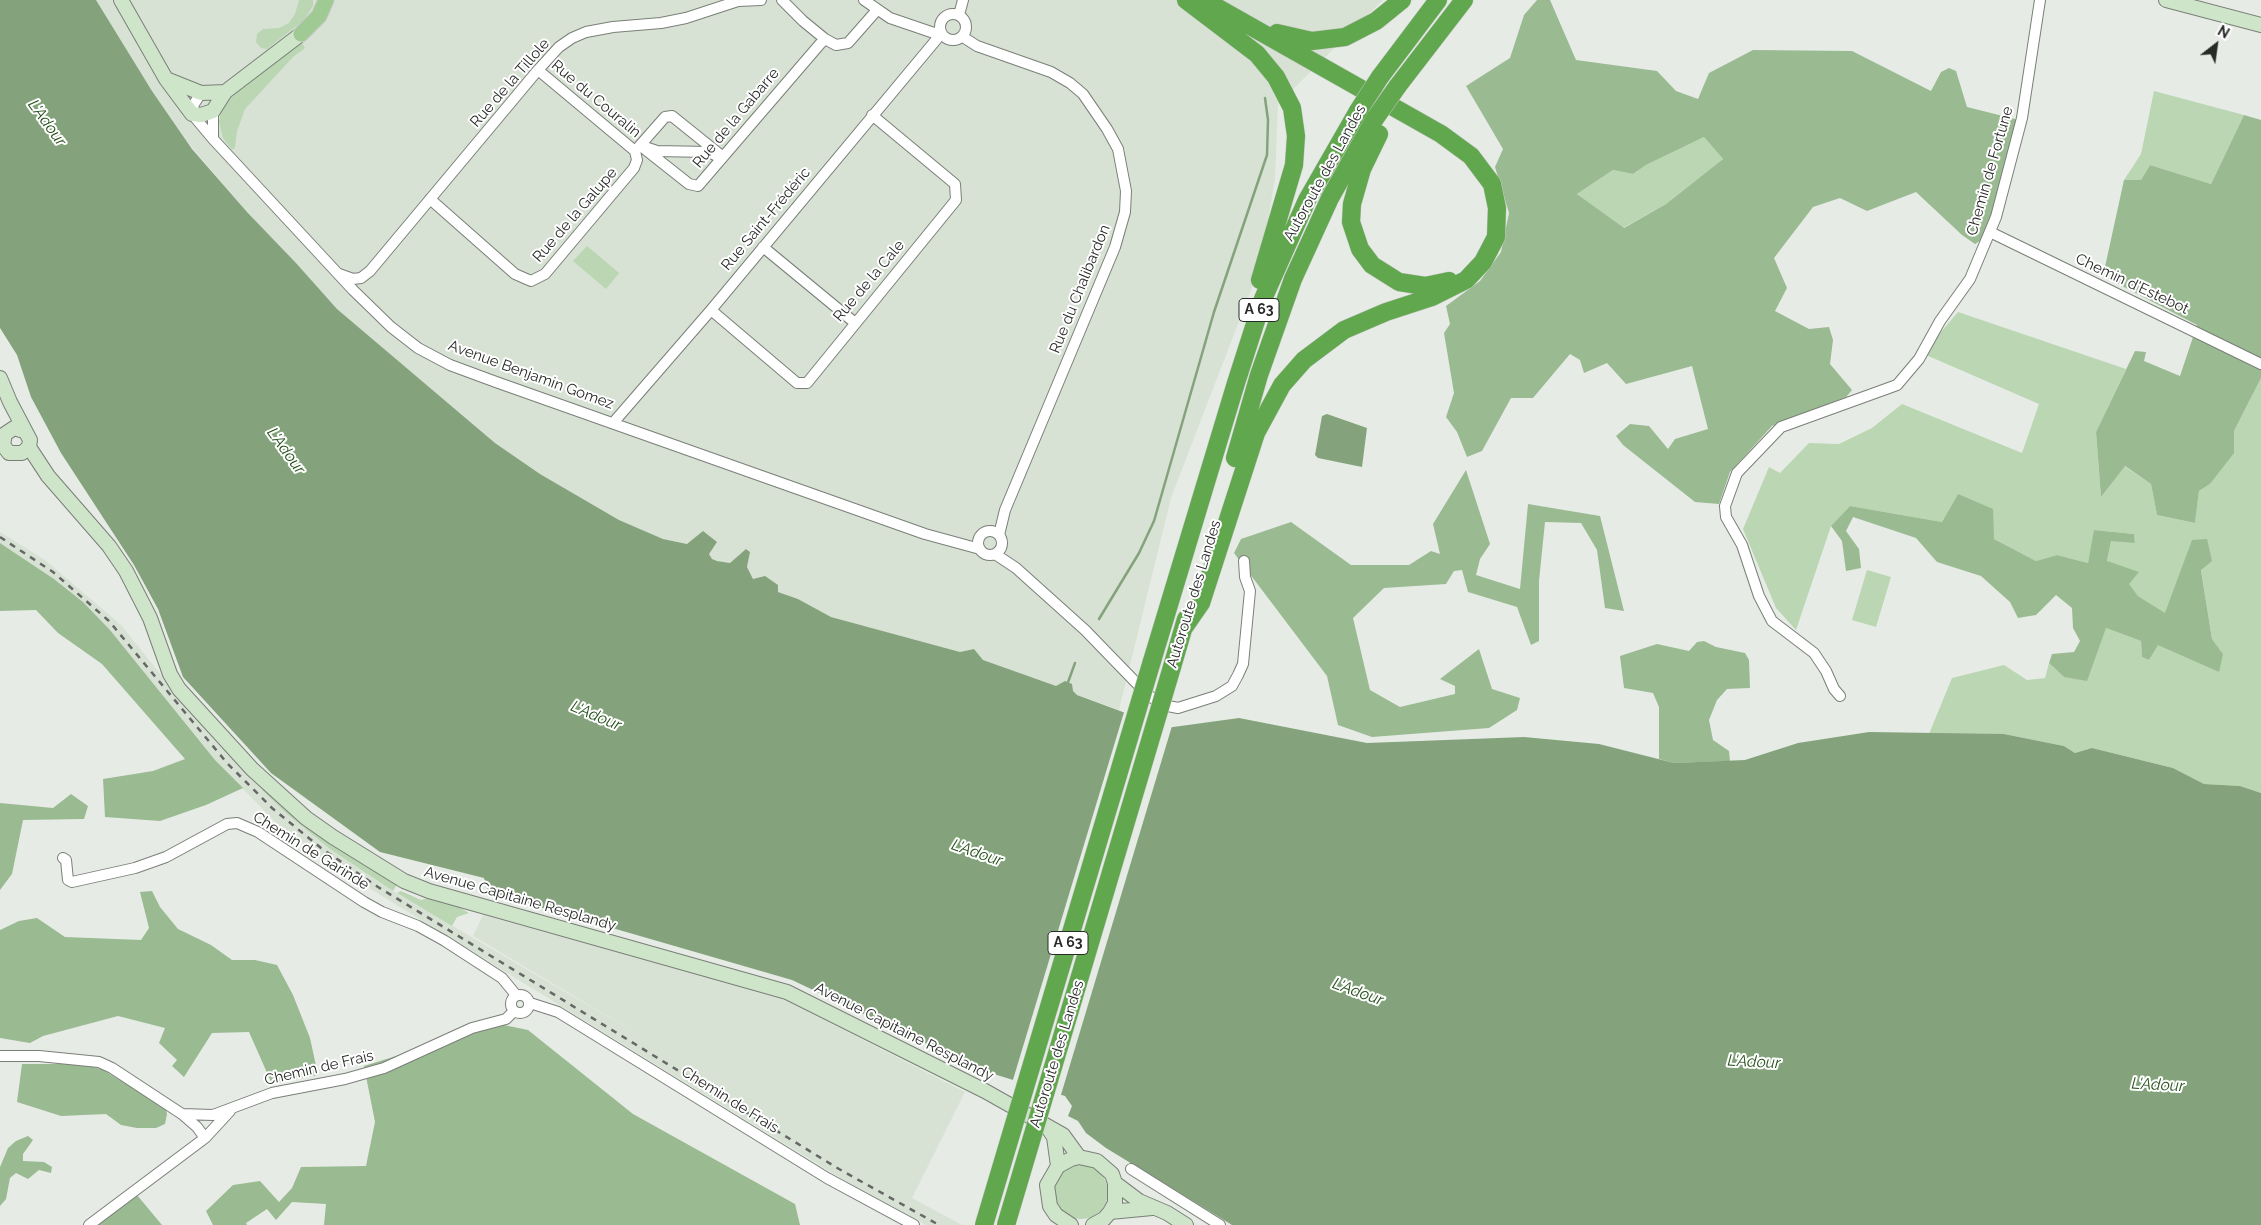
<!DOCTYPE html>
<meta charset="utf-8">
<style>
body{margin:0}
#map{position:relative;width:2261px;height:1225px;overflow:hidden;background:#e6ece5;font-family:Raleway,sans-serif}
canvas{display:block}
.north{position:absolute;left:2191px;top:20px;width:50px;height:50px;-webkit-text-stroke:4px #fff;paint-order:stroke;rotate:30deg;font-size:14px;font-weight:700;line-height:20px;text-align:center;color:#282a28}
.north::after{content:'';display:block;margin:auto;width:18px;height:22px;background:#282a28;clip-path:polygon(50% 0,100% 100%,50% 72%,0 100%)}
</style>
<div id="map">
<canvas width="2261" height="1225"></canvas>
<div class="north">N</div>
</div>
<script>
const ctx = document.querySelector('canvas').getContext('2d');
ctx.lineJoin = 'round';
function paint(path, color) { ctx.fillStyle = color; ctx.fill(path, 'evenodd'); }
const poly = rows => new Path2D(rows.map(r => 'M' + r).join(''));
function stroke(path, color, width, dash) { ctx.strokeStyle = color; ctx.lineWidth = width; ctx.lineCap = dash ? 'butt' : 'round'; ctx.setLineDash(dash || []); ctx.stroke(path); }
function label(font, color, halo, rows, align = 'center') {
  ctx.font = font + ' Raleway,sans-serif'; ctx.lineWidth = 4; ctx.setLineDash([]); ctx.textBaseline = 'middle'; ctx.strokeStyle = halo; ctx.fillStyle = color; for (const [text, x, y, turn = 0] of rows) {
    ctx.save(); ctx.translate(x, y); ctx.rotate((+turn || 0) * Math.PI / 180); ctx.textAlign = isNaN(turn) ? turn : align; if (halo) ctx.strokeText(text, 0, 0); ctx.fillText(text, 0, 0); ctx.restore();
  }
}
paint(poly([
 [96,0,1383,0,1278,104,1275,179,1260,267,1171,498,1119,710,983,660,974,649,960,652,831,617,798,599,778,592,759,579,753,580,747,567,750,552,747,549,730,563,717,561,712,559,709,554,687,544,663,539,619,520,540,474,495,443,337,309,296,263,247,212,189,144,152,91],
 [0,532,45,560,121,625,212,738,287,814,330,849,393,891,651,1042,473,936,483,915,779,997,965,1092,912,1198,962,1225,926,1225,860,1190,330,864,278,825,215,760,110,630,83,602,54,579,0,543]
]), '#d7e2d4');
paint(poly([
 [299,0,313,0,313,6,304,20,267,49,261,48,256,42,257,34,263,29,279,28,289,23,295,14],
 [301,41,305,48,293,57,245,109,237,131,235,147,232,150,223,138,219,122,221,112,228,100],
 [2154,91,2244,115,2211,184,2150,165,2141,180,2124,180,2141,154],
 [1704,137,1723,159,1666,204,1623,228,1577,194,1613,170,1633,174,1646,165],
 [587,246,619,273,606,289,573,261],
 [1958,312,2126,369,2096,432,2101,497,2124,466,2151,484,2157,515,2195,523,2199,491,2210,484,2233,453,2234,431,2261,378,2261,793,2240,786,2204,784,2173,768,2092,748,2075,753,2064,746,2004,734,1929,734,1952,678,2004,665,2027,680,2045,678,2049,663,2064,677,2106,628,2141,641,2142,657,2149,660,2158,644,2223,654,2212,639,2201,569,2192,541,2166,614,2138,596,2128,584,2138,572,2107,562,2111,540,2135,543,2134,534,2095,530,2088,563,2057,555,2036,561,1994,539,1958,494,1942,522,1850,506,1831,526,1796,630,1776,608,1743,529,1769,467,1780,473,1809,443,1839,444,1872,428,1902,404,2022,453,2039,404,1926,355,1934,340],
 [1867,570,1891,577,1876,627,1852,620],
 [264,788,398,883,393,891,330,849,287,814,262,790],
 [401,891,421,900,428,898,457,906,469,913,457,917,452,926,397,893],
 '1054 1192a27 27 0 1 1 54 0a27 27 0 1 1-54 0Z'
]), '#bad6b3');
paint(poly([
 [1537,0,1550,0,1576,60,1657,71,1676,91,1698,99,1709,73,1753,50,1852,51,1931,91,1941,72,1949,68,1956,71,1967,107,2019,120,1986,237,1975,244,1962,235,1916,192,1867,211,1840,198,1813,207,1774,258,1787,288,1775,311,1809,329,1829,327,1833,340,1830,364,1852,390,1846,397,1772,426,1730,472,1719,504,1695,502,1623,445,1616,436,1630,424,1649,426,1668,449,1675,439,1708,429,1692,366,1626,384,1607,363,1584,373,1580,360,1570,354,1533,398,1511,398,1482,451,1467,457,1457,432,1446,417,1454,393,1444,333,1450,324,1446,306,1480,281,1501,252,1509,213,1495,167,1503,149,1466,86,1510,58,1524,15],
 [1704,137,1723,159,1666,204,1624,228,1577,194,1613,170,1633,174,1646,165],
 [2244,115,2261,120,2261,378,2234,431,2234,453,2210,484,2199,491,2195,523,2157,515,2151,484,2125,466,2101,497,2096,432,2135,351,2146,352,2144,361,2180,376,2197,325,2103,276,2124,180,2141,180,2150,165,2211,184],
 [1466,470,1490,544,1480,559,1476,575,1520,589,1528,504,1600,516,1624,611,1605,608,1597,550,1581,523,1545,522,1539,581,1539,641,1531,645,1517,607,1468,592,1462,570,1454,571,1446,584,1384,588,1353,618,1370,690,1400,707,1455,694,1455,686,1440,679,1479,649,1492,689,1520,698,1517,710,1489,728,1372,737,1338,725,1327,676,1234,553,1241,539,1291,522,1351,565,1409,565,1431,551,1440,554,1433,524],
 [1958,494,1993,509,1994,539,2036,561,2057,555,2088,563,2094,530,2134,534,2135,543,2111,541,2107,561,2139,572,2129,584,2138,596,2165,613,2192,540,2207,539,2212,561,2201,570,2212,639,2223,654,2219,672,2158,645,2149,660,2142,657,2141,641,2106,628,2087,681,2064,677,2049,663,2052,654,2074,652,2080,641,2073,628,2072,608,2056,595,2036,615,2018,618,2010,602,1981,576,1937,562,1916,538,1853,517,1846,531,1859,549,1861,568,1846,571,1842,541,1831,526,1850,506,1942,522],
 [0,543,54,579,83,602,110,630,215,760,243,788,206,805,160,821,105,817,103,779,153,771,185,759,102,664,58,633,36,610,0,611],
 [1704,641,1716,647,1745,653,1749,660,1750,688,1727,689,1717,700,1709,720,1713,740,1729,751,1730,761,1674,763,1659,759,1659,707,1653,693,1624,688,1620,656,1657,644,1689,651,1697,642],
 [71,794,88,806,84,819,23,820,12,874,0,890,0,803,53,808],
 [152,891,160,907,178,929,211,945,232,960,255,960,277,965,293,995,310,1038,318,1075,272,1084,249,1032,212,1033,184,1077,172,1066,177,1060,159,1043,165,1028,118,1016,43,1036,30,1043,0,1038,0,930,19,921,37,918,65,937,141,940,149,928,140,892],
 [499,1024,528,1030,633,1114,795,1204,800,1225,324,1225,326,1204,292,1202,276,1220,267,1209,246,1223,247,1225,213,1225,206,1211,233,1185,260,1181,279,1202,292,1188,301,1167,366,1166,375,1122,364,1066],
 [22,1064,84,1064,103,1070,165,1107,167,1114,165,1124,156,1128,137,1128,121,1125,106,1114,61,1116,17,1102],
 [28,1136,33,1140,23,1154,23,1161,44,1162,52,1167,51,1173,39,1170,28,1179,16,1173,10,1178,6,1199,0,1206,0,1167,8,1148,16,1141],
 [137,1195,162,1225,96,1225]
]), '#9aba92');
paint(poly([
 [0,0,96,0,152,91,192,149,247,212,296,263,337,309,495,443,540,474,619,520,663,539,687,544,703,531,717,542,709,554,712,559,717,561,730,563,746,549,750,552,747,567,753,579,765,576,778,585,778,592,798,599,831,617,960,652,974,649,983,660,1056,686,1065,681,1072,684,1073,691,1077,695,1166,728,1239,718,1367,743,1524,737,1599,744,1674,763,1745,760,1798,743,1869,732,2004,734,2064,746,2075,753,2092,748,2173,768,2204,784,2240,786,2261,793,2261,1225,1232,1225,1106,1148,1086,1133,1078,1121,1068,1116,1072,1106,1065,1096,984,1071,792,980,488,892,484,878,380,852,271,773,183,677,158,609,134,565,61,453,31,397,17,355,0,328],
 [1327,414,1367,428,1362,467,1318,458,1315,455,1322,416]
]), '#84a37c');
paint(poly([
 [1125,709,1172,726,1060,1098,1012,1083]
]), '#e6ece5');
stroke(poly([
 [1099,619,1139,553,1154,521,1214,312,1267,155,1268,120,1265,98],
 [1067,685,1075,663]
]), '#84a37c', 2.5);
const minor = poly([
 [782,0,803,21,825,39],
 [864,0,890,18,934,33,940,32],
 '940 27a13 13 0 1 1 26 0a13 13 0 1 1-26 0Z',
 [959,15,963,0],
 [963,37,977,46,1051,72,1070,83,1083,94,1107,129,1118,149,1126,191,1125,212,1115,247,1005,510,999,535],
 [538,70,635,151],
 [201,93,194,104,192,114,213,139,353,290,391,327,418,348,450,365,496,382,925,534,980,549],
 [213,111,213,139],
 [641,146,689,184,698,186,820,44,825,39,836,45,848,43,877,10],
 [645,147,657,151,708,152,717,156],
 [636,150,665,117,672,116,723,157],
 [430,199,515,274,531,281,545,274,634,168,637,160,635,151],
 [1990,232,2261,364],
 [763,247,854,322],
 [339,274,353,279,361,278,370,271,538,70,559,47,572,38,586,32,613,27,661,23,686,18,738,1,761,0],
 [711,310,797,383,807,383,956,200,955,184,872,115],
 [613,423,711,310,941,34],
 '978 543a12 12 0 1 1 24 0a12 12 0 1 1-24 0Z',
 [995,554,1016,568,1085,630,1148,695,1163,705,1178,708,1216,696,1232,686,1238,675,1243,664,1250,591,1245,577,1244,561],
 [1840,696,1834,689,1826,671,1814,653,1772,621,1759,596,1742,545,1726,517,1725,506,1737,473,1781,427,1897,385,1919,359,1940,321,1970,279,1996,217,2022,118,2040,0],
 [63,858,66,860,68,880,72,882,135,868,166,857,227,824,237,823,258,832,364,902,382,912,418,926,445,941,502,978,516,995],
 '511 1004a9 9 0 1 1 18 0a9 9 0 1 1-18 0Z',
 [530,1003,558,1012,827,1178,914,1225],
 [0,1056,39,1056,99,1062,112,1068,182,1114,197,1127,205,1138],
 [182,1114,213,1115,272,1093,345,1079,384,1068,472,1028,506,1019,514,1011],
 [1131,1169,1220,1225],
 [89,1225,205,1138,230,1111]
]);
const secondary = poly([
 [121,0,166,79,192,114,201,115,213,111,225,92,301,34],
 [2166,0,2261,25],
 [166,79,201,93,225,92],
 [0,378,10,402,30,440,29,447,22,453,9,453,3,445,5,434,14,428,24,431],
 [29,447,48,476,109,546,126,571,150,618,170,674,179,689,252,769,306,818,333,837,404,881,429,891,787,992,985,1091,1063,1135,1079,1157],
 [1048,1128,1054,1137,1058,1166],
 [1115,1183,1139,1201,1167,1213,1186,1225],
 [1110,1212,1152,1208],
 [1071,1225,1056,1215,1050,1206,1047,1185,1058,1166,1071,1159,1079,1157,1097,1161,1112,1174,1115,1183,1115,1203,1110,1212,1104,1219,1093,1225]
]);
const primary = poly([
 [301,34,319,16,326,0]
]);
const motorway = poly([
 [1186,0,1257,54,1276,77,1292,108,1296,136,1294,165,1260,280],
 [1277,33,1312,41,1345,37,1376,21,1402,0],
 [1380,77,1438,0],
 [1397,87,1464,0],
 [1379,134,1362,169,1352,204,1351,222,1360,249,1372,265,1399,282,1425,286,1449,281],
 [1235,458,1259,375,1293,279,1330,198,1374,120],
 [1183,629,1201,603,1256,433,1282,385,1304,360,1344,330,1386,312,1432,297,1466,280,1483,262,1496,237,1497,208,1492,184,1471,156,1441,134,1204,0],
 [1152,661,1236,383,1263,299,1307,200,1358,111],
 [1172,667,1186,619]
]);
stroke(minor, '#7a7f78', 12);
stroke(secondary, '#7a7f78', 16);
stroke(primary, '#c7c8c7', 17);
stroke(motorway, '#c7c8c7', 19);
stroke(minor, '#fff', 10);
stroke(secondary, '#cfe5ca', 14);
stroke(primary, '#a0ca94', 15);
stroke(motorway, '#60a74d', 18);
stroke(poly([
 [0,537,53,572,109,621,227,763,272,808,321,848,378,887,478,948,839,1169,939,1225]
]), '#656865', 2.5, [6, 6]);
const motorwayBridge = poly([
 [1358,111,1380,77],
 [1374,120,1397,87],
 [984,1225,1152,661],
 [1006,1225,1172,667]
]);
stroke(motorwayBridge, '#c7c8c7', 19, []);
stroke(motorwayBridge, '#60a74d', 18);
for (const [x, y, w] of [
 [1259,310,40],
 [1068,943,40]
]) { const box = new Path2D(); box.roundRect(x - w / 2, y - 11.5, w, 23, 4); ctx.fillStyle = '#fff'; ctx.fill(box); stroke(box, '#282a28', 1); }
label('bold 14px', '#282a28', null, [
 ["A 63",1259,310],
 ["A 63",1068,943]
]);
label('15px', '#282a28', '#fff', [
 ["Rue de la Tillole",510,83,-49],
 ["Rue du Couralin",596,99,40],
 ["Rue de la Gabarre",736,118,-50],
 ["Chemin de Fortune",1990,171,-74],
 ["Autoroute des Landes",1325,173,-61],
 ["Rue de la Galupe",575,215,-49],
 ["Rue Saint-Frédéric",766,219,-50],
 ["Rue de la Cale",869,281,-50],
 ["Chemin d'Estebot",2132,284,25],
 ["Rue du Chalibardon",1080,289,-68],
 ["Avenue Benjamin Gomez",531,375,20],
 ["Autoroute des Landes",1194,594,-73],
 ["Chemin de Garinde",311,851,32],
 ["Avenue Capitaine Resplandy",520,899,16],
 ["Avenue Capitaine Resplandy",904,1032,27],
 ["Autoroute des Landes",1057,1054,-73],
 ["Chemin de Frais",319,1068,-13],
 ["Chemin de Frais",730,1100,32]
]);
label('italic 16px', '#26501a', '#fff', [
 ["L'Adour",47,123,54],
 ["L'Adour",286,451,54],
 ["L'Adour",596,716,23],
 ["L'Adour",977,853,19],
 ["L'Adour",1358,992,20],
 ["L'Adour",1754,1062,3],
 ["L'Adour",2158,1085,3]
]);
</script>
